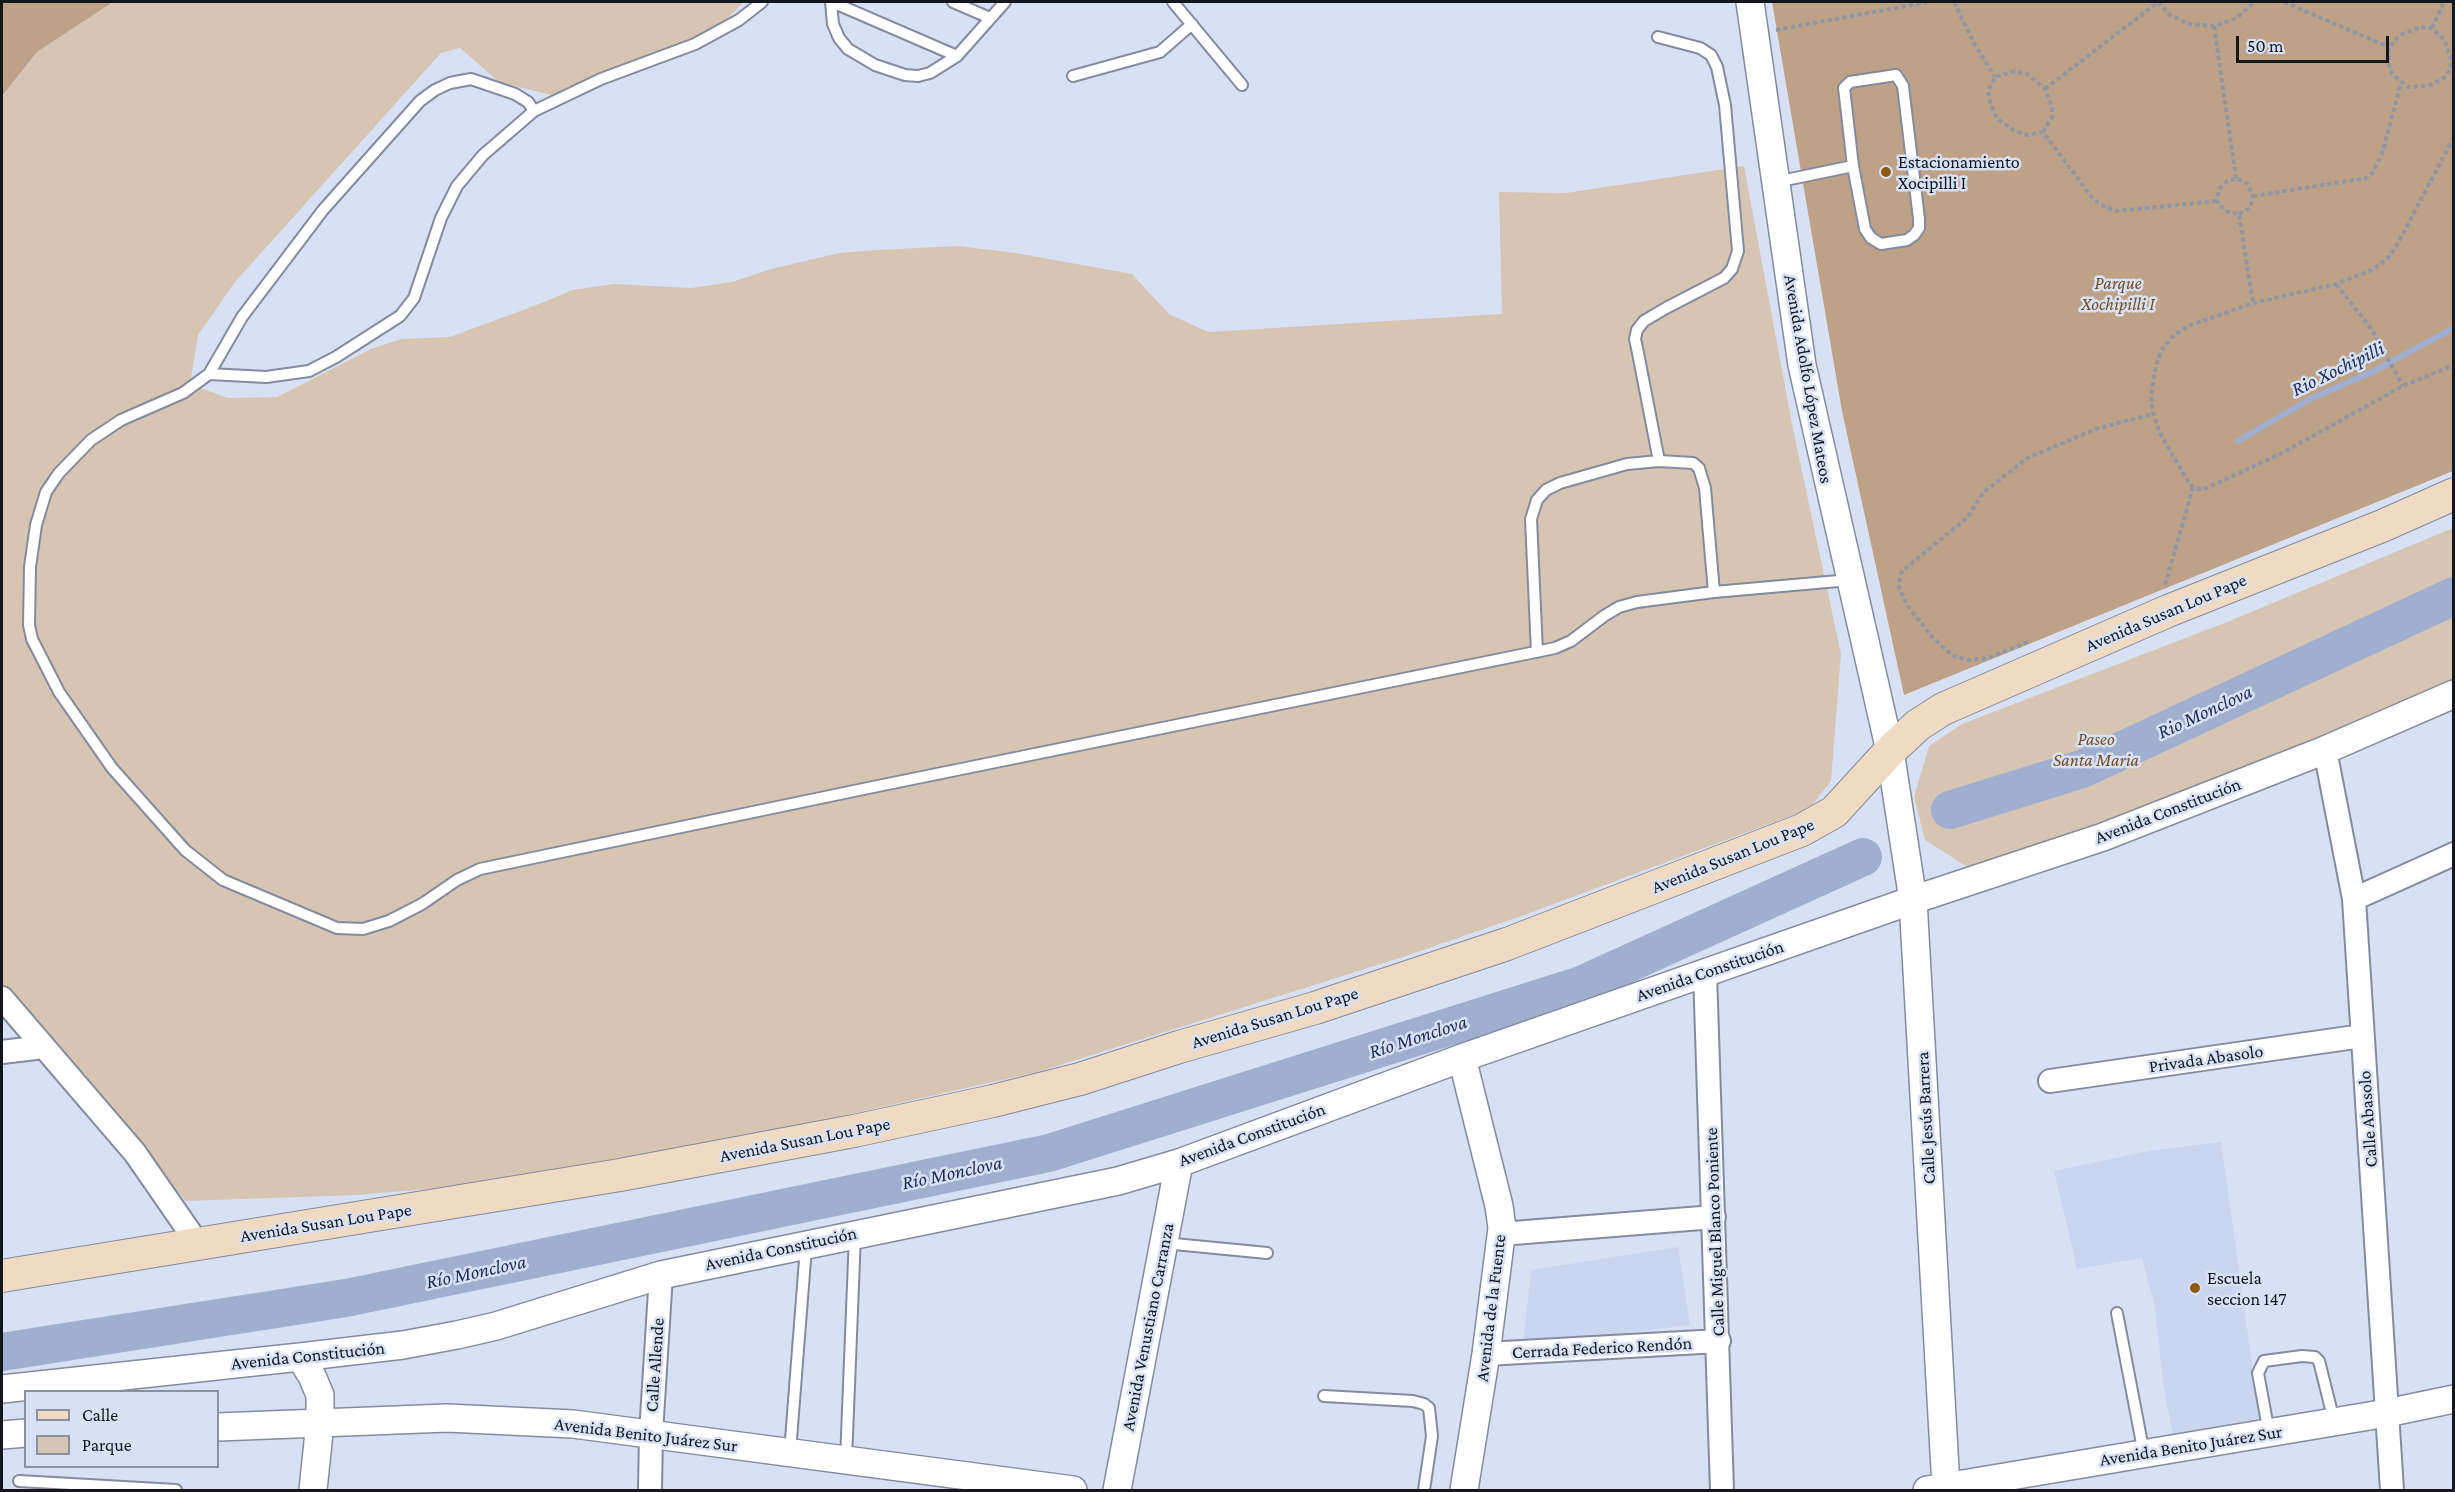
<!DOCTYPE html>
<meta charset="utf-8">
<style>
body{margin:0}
#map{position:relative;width:2455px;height:1492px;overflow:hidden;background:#d8e1f4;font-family:"Crimson Pro",serif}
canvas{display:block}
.frame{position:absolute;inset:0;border:3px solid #13161d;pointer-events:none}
.legend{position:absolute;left:24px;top:1390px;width:195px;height:78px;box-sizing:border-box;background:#d8e1f4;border:2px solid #89909e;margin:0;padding:8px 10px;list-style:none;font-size:18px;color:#13161d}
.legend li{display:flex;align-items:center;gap:12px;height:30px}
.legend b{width:30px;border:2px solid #89909e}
.scale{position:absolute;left:2236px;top:36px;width:153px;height:27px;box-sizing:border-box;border:3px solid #13161d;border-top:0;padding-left:8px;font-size:18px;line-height:21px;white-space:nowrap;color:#13161d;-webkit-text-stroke:4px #d8e1f4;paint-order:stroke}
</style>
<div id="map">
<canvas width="2455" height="1492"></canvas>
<div class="frame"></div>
<ul class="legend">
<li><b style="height:8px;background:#efdbc3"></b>Calle</li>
<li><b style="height:16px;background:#d7c5b4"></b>Parque</li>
</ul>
<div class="scale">50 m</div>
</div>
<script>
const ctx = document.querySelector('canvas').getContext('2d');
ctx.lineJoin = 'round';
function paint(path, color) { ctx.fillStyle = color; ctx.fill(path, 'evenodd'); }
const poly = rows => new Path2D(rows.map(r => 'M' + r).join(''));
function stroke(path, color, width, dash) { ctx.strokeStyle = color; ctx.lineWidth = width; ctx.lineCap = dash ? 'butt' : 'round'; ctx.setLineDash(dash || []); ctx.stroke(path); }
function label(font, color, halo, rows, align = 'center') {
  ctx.font = font + ' "Crimson Pro",serif'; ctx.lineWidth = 5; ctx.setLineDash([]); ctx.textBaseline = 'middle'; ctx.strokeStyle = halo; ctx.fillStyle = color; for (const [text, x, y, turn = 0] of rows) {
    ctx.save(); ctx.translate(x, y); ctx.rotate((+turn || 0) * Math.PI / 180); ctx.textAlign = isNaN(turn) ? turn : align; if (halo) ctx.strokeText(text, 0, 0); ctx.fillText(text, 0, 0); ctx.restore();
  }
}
paint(poly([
 [2221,1142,2260,1421,2173,1436,2163,1382,2155,1307,2142,1258,2077,1269,2054,1171,2149,1151],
 [1678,1247,1690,1325,1523,1345,1531,1270]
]), '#cad6f0');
paint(poly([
 [113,2,744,2,712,33,555,96,499,82,460,48,441,53,235,282,198,335,190,384,228,398,277,397,371,349,401,339,450,337,547,301,572,290,614,284,691,288,732,282,771,269,839,253,878,250,958,246,1016,253,1132,274,1169,314,1208,332,1502,314,1499,192,1566,193,1744,166,1793,429,1841,654,1831,781,1812,805,1796,814,1527,914,1403,957,1038,1072,824,1120,530,1177,453,1187,356,1195,186,1201,2,991,2,96,37,52],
 [2453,528,2453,682,2290,753,2117,819,1969,868,1925,840,1914,797,1929,746,1962,724,2227,622]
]), '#d7c5b4');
paint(poly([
 [2,2,113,2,37,52,2,96],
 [1772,2,2453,2,2453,471,1904,695,1842,411]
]), '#bea287');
stroke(poly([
 [2238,441,2310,399,2370,373,2454,328]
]), '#a0aecf', 6);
stroke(poly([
 [1950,810,2082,769,2454,596],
 [2,1352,346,1298,1049,1153,1581,985,1863,857]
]), '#a0aecf', 38);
const service = poly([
 [762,2,739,20,695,44,601,79,534,111,528,102,515,94,471,79,450,83,435,90,420,101,323,210,242,317,209,374,183,393,121,420,91,440,59,473,46,492,36,525,30,567,29,625,32,639,59,692,112,768,185,850,223,880,337,928,363,929,389,921,422,904,457,880,480,869,873,787,1555,648,1571,641,1604,616,1619,607,1637,602,1714,592,1850,580],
 [831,2,833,24,839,38,848,49,875,65,905,75,918,76,930,73,957,56,1005,2],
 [832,2,957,56],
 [953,2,990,18],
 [1173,2,1242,85],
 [1658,37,1700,48,1711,55,1717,67,1725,105,1738,251,1732,269,1724,278,1666,308,1644,321,1637,330,1635,339,1638,353,1659,461],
 [1073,76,1160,52,1192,24],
 [1776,182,1853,166,1844,88,1850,82,1896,75,1903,86,1919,219,1919,228,1914,235,1907,240,1881,244,1871,238,1865,229,1853,166],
 [209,374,266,377,309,371,336,357,400,316,414,298,441,218,457,186,483,155,534,111],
 [1537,652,1531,519,1537,500,1546,490,1560,483,1627,464,1659,461,1693,463,1699,468,1705,488,1714,592],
 [1164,1243,1267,1253],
 [2117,1313,2144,1454],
 [1324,1396,1413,1401,1424,1404,1429,1408,1432,1436,1424,1490],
 [2269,1433,2258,1373,2264,1361,2302,1356,2315,1357,2319,1361,2334,1421],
 [790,1452,806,1247],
 [846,1460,855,1235],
 [19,1481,176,1490]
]);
const minor = poly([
 [2325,750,2354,899,2392,1490],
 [2354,899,2454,854],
 [1705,973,1722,1490],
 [2,998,135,1153,198,1244],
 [2,1052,44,1047],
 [2050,1081,2362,1036],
 [1501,1234,1714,1217],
 [1486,1354,1719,1341],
 [650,1490,651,1433,661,1275]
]);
const tertiary = poly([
 [1750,2,1802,365,1890,751,1913,900,1946,1487],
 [1462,1058,1499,1206,1502,1228,1486,1354,1464,1490],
 [300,1357,312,1376,320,1395,320,1423,313,1490],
 [2,1389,300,1357,403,1345,457,1335,496,1326,661,1275,1118,1181,1179,1163,1462,1058,1913,900,2103,837,2325,750,2454,694],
 [218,1427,447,1418,573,1424,1073,1490],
 [2,1435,26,1433],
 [1117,1490,1179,1163],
 [1927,1490,2387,1413,2454,1399]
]);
const secondary = poly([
 [2,1276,620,1175,854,1131,993,1101,1080,1079,1179,1047,1315,1008,1507,944,1802,830,1834,812,1890,751,1918,725,1943,709,2168,611,2382,526,2454,494]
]);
stroke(service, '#838b9d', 14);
stroke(minor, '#838b9d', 26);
stroke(tertiary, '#838b9d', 30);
stroke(secondary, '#838b9d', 34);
stroke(poly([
 [1954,2,1975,45,1995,77],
 [2158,2,2170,15,2189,24,2214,26,2237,18,2254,2],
 [2284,2,2389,47],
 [2214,26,2236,178],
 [2421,27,2432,28,2444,39,2451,58,2450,70,2444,78,2428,86,2408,87,2392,74,2389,65,2389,47,2400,35,2421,27],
 [2432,28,2444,2],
 [1776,30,1928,2],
 [2045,89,2158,2],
 [2043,132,2052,117,2052,107,2045,89,2027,74,2015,71,1995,77,1988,91,1989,97,1994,113,2000,121,2015,131,2027,135,2043,132,2093,199,2105,207,2118,211,2217,201],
 [2454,137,2397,245,2387,259,2372,270,2336,284,2253,303,2188,326,2173,336,2161,351,2156,365,2151,395,2153,414,2160,433,2190,485,2198,489,2207,488,2282,453,2403,386,2454,365],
 [2253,196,2367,178,2373,172,2382,154,2401,83],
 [2239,214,2250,208,2253,196,2248,184,2236,178,2226,182,2219,189,2217,201,2225,211,2239,214,2253,303],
 [2336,284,2370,327,2403,386],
 [2165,585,2193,488],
 [2028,642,1988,658,1969,660,1953,656,1932,637,1907,605,1898,585,1902,571,1967,518,1983,493,2027,458,2096,429,2153,414]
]), '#9097a5', 4, [4.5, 3]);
stroke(service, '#fff', 10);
stroke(minor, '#fff', 22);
stroke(tertiary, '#fff', 27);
stroke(secondary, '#efdbc3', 32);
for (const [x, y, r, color] of [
 [1886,172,6,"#905810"],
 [2195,1288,6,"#905810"]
]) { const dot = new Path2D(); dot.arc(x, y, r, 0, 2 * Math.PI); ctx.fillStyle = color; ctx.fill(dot); stroke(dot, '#d8e1f4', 2); }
label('18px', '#13161d', '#d8e1f4', [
 ["Estacionamiento",1898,162],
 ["Xocipilli I",1898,183],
 ["Escuela",2207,1278],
 ["seccion 147",2207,1299]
], 'left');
label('italic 18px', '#754d21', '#d8e1f4', [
 ["Parque",2118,283],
 ["Xochipilli I",2118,304],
 ["Paseo",2096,739],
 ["Santa Maria",2096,760]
]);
label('18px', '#13161d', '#d8e1f4', [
 ["Avenida Adolfo López Mateos",1808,379,80],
 ["Avenida Susan Lou Pape",2166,613,-23],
 ["Avenida Constitución",2168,811,-21],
 ["Avenida Susan Lou Pape",1733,856,-22],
 ["Avenida Constitución",1710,971,-19],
 ["Avenida Susan Lou Pape",1275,1018,-17],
 ["Privada Abasolo",2206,1059,-8],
 ["Calle Jesús Barrera",1926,1118,-93],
 ["Calle Abasolo",2368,1119,-94],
 ["Avenida Constitución",1252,1135,-20],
 ["Avenida Susan Lou Pape",805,1140,-11],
 ["Avenida Susan Lou Pape",326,1223,-9],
 ["Calle Miguel Blanco Poniente",1715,1232,-92],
 ["Avenida Constitución",781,1249,-12],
 ["Avenida de la Fuente",1491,1308,-83],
 ["Avenida Venustiano Carranza",1148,1327,-79],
 ["Cerrada Federico Rendón",1602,1348,-3],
 ["Avenida Constitución",308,1356,-6],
 ["Calle Allende",655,1365,-86],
 ["Avenida Benito Juárez Sur",646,1435,7],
 ["Avenida Benito Juárez Sur",2191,1446,-9]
]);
label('italic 20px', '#1c2c56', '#d8e1f4', [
 ["Rio Xochipilli",2338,369,-26],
 ["Rio Monclova",2205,712,-25],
 ["Río Monclova",1418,1037,-18],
 ["Río Monclova",952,1173,-12],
 ["Río Monclova",476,1272,-12]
]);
</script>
